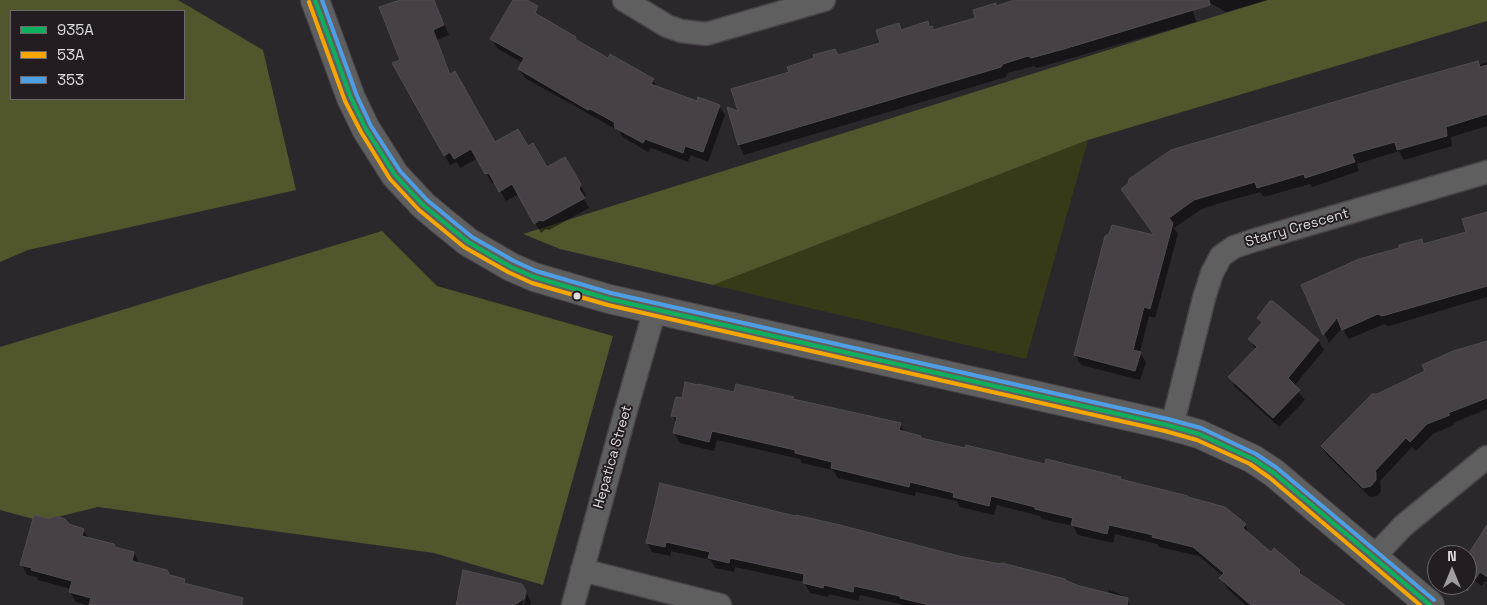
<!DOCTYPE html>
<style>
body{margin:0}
#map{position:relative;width:1487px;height:605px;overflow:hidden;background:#2b282b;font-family:"Space Grotesk",sans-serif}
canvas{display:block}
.legend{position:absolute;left:10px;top:10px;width:175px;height:90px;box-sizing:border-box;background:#231d22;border:1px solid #6e696d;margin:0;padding:6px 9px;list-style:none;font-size:15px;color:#dfdbde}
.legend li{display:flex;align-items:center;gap:10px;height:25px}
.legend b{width:25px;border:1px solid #6e696d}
.north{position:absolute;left:1427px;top:545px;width:50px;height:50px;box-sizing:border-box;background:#231d22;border:1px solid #6e696d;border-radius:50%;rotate:0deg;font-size:14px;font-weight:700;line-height:20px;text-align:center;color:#dfdbde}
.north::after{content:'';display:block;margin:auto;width:18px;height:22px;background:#a09c9f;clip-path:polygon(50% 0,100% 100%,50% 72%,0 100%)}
</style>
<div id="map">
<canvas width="1487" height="605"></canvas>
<ul class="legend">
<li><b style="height:6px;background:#0daf5c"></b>935A</li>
<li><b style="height:6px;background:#f7a600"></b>53A</li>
<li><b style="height:6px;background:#4d9ee5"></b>353</li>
</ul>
<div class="north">N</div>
</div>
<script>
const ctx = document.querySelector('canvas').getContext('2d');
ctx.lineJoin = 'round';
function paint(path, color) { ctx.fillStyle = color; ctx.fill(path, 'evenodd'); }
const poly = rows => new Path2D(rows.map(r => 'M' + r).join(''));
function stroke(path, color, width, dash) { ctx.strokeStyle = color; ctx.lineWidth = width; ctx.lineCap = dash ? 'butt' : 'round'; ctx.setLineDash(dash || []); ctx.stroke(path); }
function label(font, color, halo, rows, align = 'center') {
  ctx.font = font + ' "Space Grotesk",sans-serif'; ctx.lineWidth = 4; ctx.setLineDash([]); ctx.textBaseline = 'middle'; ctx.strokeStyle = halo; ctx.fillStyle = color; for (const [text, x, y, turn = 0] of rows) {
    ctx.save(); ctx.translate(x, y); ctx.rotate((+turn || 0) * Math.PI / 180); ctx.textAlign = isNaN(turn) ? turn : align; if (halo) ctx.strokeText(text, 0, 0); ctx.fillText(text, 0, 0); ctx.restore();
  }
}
paint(poly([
 [1088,140,1026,359,713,285]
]), '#383a17');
paint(poly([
 [0,0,178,0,263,50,296,190,28,250,0,262],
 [11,11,184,11,184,99,11,99],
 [1267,0,1487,0,1487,21,1088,140,713,285,560,249,523,234],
 [382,231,437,286,613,336,543,585,434,553,98,507,41,521,0,510,0,347]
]), '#52562c');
paint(poly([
 [404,0,434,0,449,35,437,40,451,74,495,144,527,148,546,169,565,158,586,195,584,199,589,208,549,230,546,229,541,233,519,194,506,201,495,182,492,184,478,158,460,168,457,162,450,165,393,63,402,60],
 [1019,0,1190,0,1196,22,1037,68,1034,66,1008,73,1006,77,744,155,739,145,728,109,740,113,790,73,838,56,882,43,899,24,902,31,927,23,933,31,976,18,996,8],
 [1205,0,1268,0,1226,12],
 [575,38,578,42,608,60,653,80,658,88,698,102,719,106,725,115,708,162,691,155,688,162,651,148,648,152,623,137,619,131,525,78,519,69,523,63,498,49,492,39],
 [1487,62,1487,126,1451,137,1452,146,1404,160,1399,151,1357,164,1359,171,1312,187,1310,184,1264,197,1260,192,1217,204,1200,210,1174,228,1178,234,1155,318,1149,316,1140,352,1146,363,1140,380,1081,365,1075,355,1155,237,1122,189],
 [1487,218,1487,297,1389,326,1384,324,1349,339,1342,328,1329,343,1303,286,1423,245,1467,233],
 [1259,318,1318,340,1324,350,1294,386,1305,400,1279,427,1235,387,1230,377,1256,350,1249,339,1262,324],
 [1487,343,1487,409,1453,423,1454,425,1433,434,1416,451,1412,447,1380,481,1381,491,1377,496,1370,497,1328,456,1322,447,1377,395],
 [735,394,793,398,794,401,900,424,905,433,920,437,922,439,1046,465,1120,478,1122,481,1189,499,1245,525,1250,535,1272,553,1300,571,1303,578,1343,605,1245,605,1227,588,1221,578,1223,576,1199,556,1159,547,1157,544,1115,534,1113,543,1078,535,1073,526,1042,519,1040,516,997,505,994,515,960,507,957,501,916,492,915,496,838,478,833,470,802,463,800,459,717,440,714,451,680,443,674,433,677,423,672,415,682,399],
 [661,485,1066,582,1107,594,1109,590,1124,596,1130,605,904,605,860,595,858,601,829,594,828,597,810,593,804,582,735,567,734,572,715,568,711,560,671,551,670,556,652,552,647,542],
 [68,525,83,530,88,538,134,553,139,563,169,576,184,580,187,585,239,598,243,605,87,605,76,602,70,592,71,589,38,580,37,577,27,575,22,565],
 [1487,527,1487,582,1485,581,1482,586,1467,575,1467,558],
 [521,585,526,593,525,593,522,604,524,605,457,605,456,599,458,592,460,591],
 [527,594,531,602,530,605,524,605]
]), '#0007');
const building = poly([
 [400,0,434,0,444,25,433,30,450,74,455,71,495,142,518,129,528,146,533,143,547,167,565,157,581,184,579,189,585,198,543,221,540,220,534,224,512,184,499,192,489,173,485,174,471,149,454,159,450,152,444,156,392,63,400,60,379,7,400,0],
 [513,0,527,0,538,6,535,13,576,37,575,39,608,58,610,54,654,79,651,84,697,101,698,97,720,105,703,152,685,146,683,153,645,139,643,143,615,128,614,122,590,109,588,110,518,69,524,58,490,39,513,0],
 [1015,0,1209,0,1210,5,1064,49,1031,58,1028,56,1003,64,1001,67,738,145,727,107,738,111,731,89,789,72,787,67,814,58,813,55,835,49,838,55,880,43,876,30,899,23,901,30,928,21,929,27,932,26,933,30,975,18,973,10,996,3,996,6,1015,0],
 [1478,61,1480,67,1487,65,1487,114,1446,127,1447,136,1397,150,1395,142,1352,154,1355,162,1305,178,1304,174,1257,188,1255,182,1211,195,1194,200,1169,218,1173,223,1150,309,1144,307,1133,350,1141,352,1135,371,1074,355,1105,236,1109,234,1112,225,1154,235,1121,189,1128,184,1129,179,1171,150,1402,82,1478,61],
 [1487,212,1487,286,1382,316,1378,314,1342,330,1337,318,1323,335,1301,285,1359,259,1399,248,1399,245,1422,239,1423,244,1466,232,1462,219,1487,212],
 [1270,301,1273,301,1319,340,1288,378,1300,390,1273,418,1228,377,1257,347,1248,339,1262,322,1257,318,1270,301],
 [1487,341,1487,398,1448,413,1450,415,1427,424,1410,442,1406,438,1375,471,1376,473,1376,480,1371,486,1363,488,1321,446,1372,394,1377,394,1425,371,1422,365,1453,351,1487,341],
 [685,382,698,385,698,384,734,392,736,384,794,397,793,399,901,423,899,430,921,436,921,438,965,448,966,445,1045,464,1046,459,1121,477,1120,479,1188,496,1188,497,1225,507,1246,524,1243,528,1271,552,1274,548,1300,570,1299,573,1345,605,1251,605,1219,578,1224,573,1193,547,1152,537,1153,535,1109,525,1107,534,1071,525,1073,518,1035,509,1035,507,991,496,989,506,953,497,954,493,910,482,909,487,831,468,832,462,795,453,795,450,712,431,709,442,673,433,677,417,671,416,676,397,682,398,685,382],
 [660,483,795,516,796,515,840,525,959,556,1000,564,1002,563,1065,579,1067,581,1080,586,1128,598,1127,605,929,605,900,598,900,596,854,586,853,592,824,585,823,588,803,583,804,574,730,558,729,563,708,558,710,552,666,542,665,547,646,543,660,483],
 [34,515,49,519,55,516,65,519,69,524,84,529,82,536,114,544,115,547,134,552,132,561,167,570,170,575,185,579,184,583,243,598,242,605,89,605,91,598,69,592,72,581,31,570,32,568,20,565,34,515],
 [1487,525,1487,577,1480,572,1467,591,1467,556,1487,525],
 [463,570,522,584,526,591,524,599,514,605,456,605,463,570]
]);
paint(building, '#484047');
stroke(building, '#504d50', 1);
const minor = poly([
 [624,0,667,26,681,31,706,34,824,0],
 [1172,426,1204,298,1212,273,1221,256,1234,247,1255,240,1487,172],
 [1374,557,1403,526,1487,457],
 [582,570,720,605],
 [573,605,624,417,655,309]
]);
const tertiary = poly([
 [315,0,351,98,366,129,395,175,423,205,442,221,468,242,511,267,534,277,609,299,1167,425,1199,434,1253,459,1274,473,1430,605]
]);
stroke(minor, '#474547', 25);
stroke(tertiary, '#474547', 30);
stroke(minor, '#605f5f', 22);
stroke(tertiary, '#605f5f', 28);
stroke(poly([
 [315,0,351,98,366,129,395,175,423,205,468,242,511,267,534,277,609,299,1167,425,1199,434,1253,459,1274,473,1430,605]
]), '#0daf5c', 4);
stroke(poly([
 [309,2,345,101,361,132,390,179,419,210,464,247,508,272,532,283,608,305,1165,431,1197,440,1250,464,1270,478,1420,605]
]), '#f7a600', 4);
stroke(poly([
 [322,0,357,96,371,126,400,171,427,200,472,237,514,261,536,271,611,293,1168,419,1201,428,1256,454,1277,468,1434,600]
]), '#4d9ee5', 4);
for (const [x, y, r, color] of [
 [577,296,4.5,"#dfdbde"]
]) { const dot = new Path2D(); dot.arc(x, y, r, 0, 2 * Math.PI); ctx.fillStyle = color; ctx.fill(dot); stroke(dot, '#231d22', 2); }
label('14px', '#dfdbde', '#231d22', [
 ["Starry Crescent",1297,228,-16],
 ["Hepatica Street",613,457,-74]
]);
</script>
